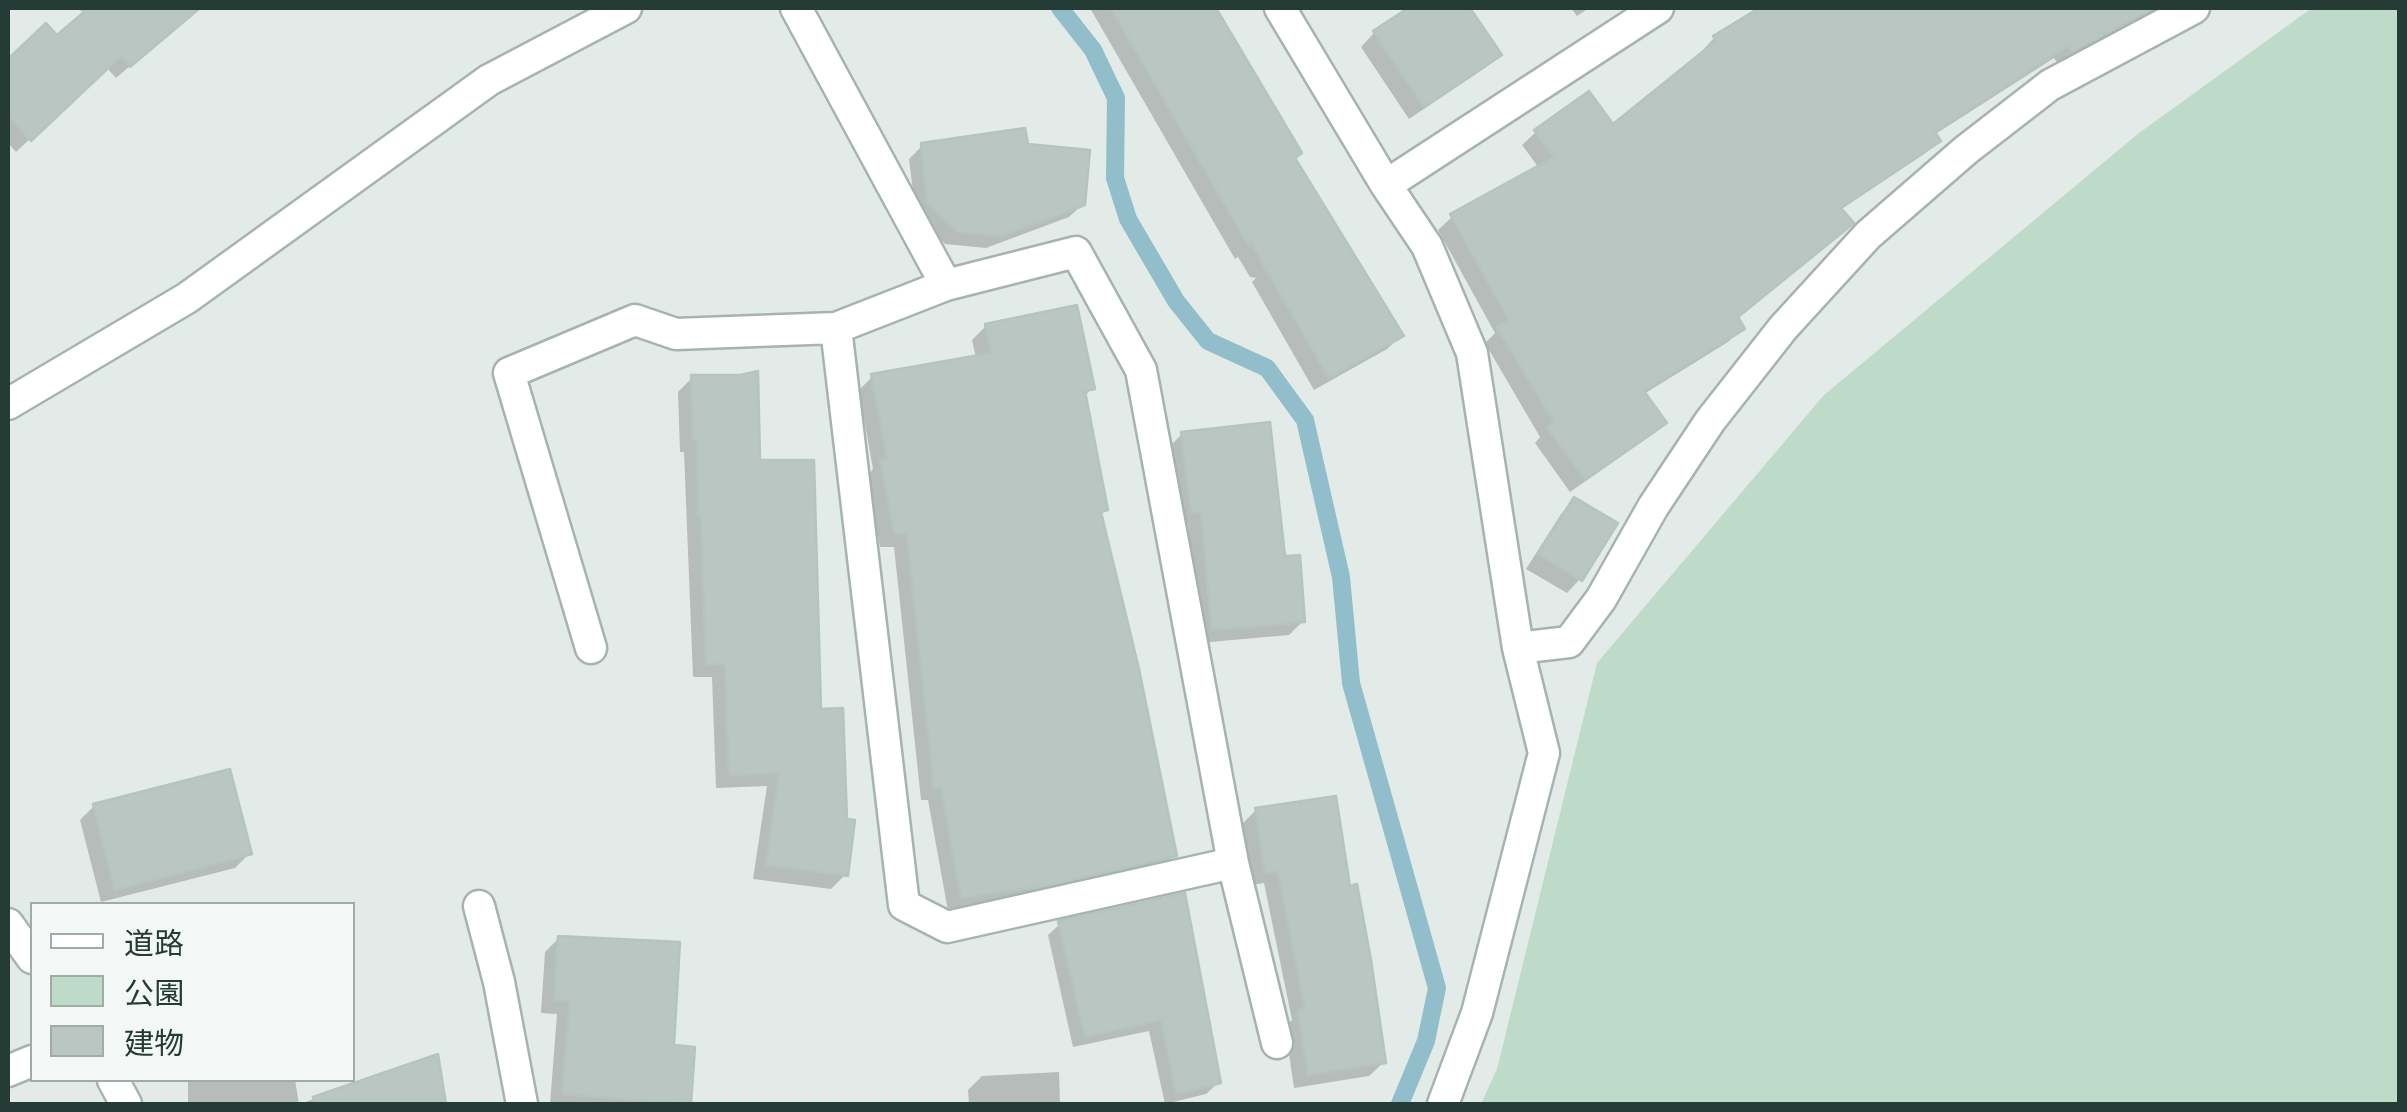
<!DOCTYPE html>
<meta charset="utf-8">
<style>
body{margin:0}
#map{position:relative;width:2407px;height:1112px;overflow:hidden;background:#e3ebe8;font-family:"Alegreya Sans","Noto Sans JP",sans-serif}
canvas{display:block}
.frame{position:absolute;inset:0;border:10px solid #253b36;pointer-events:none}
.legend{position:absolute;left:30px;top:902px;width:325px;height:180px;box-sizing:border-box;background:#f3f8f6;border:2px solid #a1aca9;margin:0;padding:12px 18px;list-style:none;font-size:30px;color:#253b36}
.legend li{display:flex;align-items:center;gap:20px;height:50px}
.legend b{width:50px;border:2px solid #a1aca9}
</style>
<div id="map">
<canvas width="2407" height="1112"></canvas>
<div class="frame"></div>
<ul class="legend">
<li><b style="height:12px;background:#fff"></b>道路</li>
<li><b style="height:28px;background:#bedac8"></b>公園</li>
<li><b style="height:28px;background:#b9c6c1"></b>建物</li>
</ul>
</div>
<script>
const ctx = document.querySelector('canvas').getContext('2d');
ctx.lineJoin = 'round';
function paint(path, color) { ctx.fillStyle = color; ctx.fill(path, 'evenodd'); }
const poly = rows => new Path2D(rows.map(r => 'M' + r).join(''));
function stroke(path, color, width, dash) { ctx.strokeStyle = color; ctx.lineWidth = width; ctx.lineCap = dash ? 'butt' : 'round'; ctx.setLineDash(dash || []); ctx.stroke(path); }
paint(poly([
 [2312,8,2399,8,2399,1104,1481,1104,1497,1069,1597,663,1824,395,2139,133]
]), '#bedac8');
paint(poly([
 [93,8,190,8,177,26,116,78,106,67,16,152,8,143,8,62,46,26,57,38],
 [1090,8,1213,8,1299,153,1293,159,1401,336,1387,349,1314,390,1252,282,1256,278,1250,277,1238,257,1235,259],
 [1413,8,1467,8,1499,54,1485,68,1409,119,1361,47,1374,33],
 [1571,8,1589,8,1577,16],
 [1764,8,2163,8,2058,64,2054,58,1934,135,1938,140,1924,154,1840,210,1736,318,1742,328,1728,342,1644,394,1663,422,1650,436,1570,492,1535,443,1540,437,1485,343,1495,333,1438,230,1452,217,1539,168,1522,145,1536,132,1612,128,1702,55,1701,52,1714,38],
 [922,146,1026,146,1083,204,1069,217,986,248,945,244,916,215,909,159],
 [986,326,1092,388,1084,397,1105,509,1100,515,1175,855,1161,869,1034,898,948,911,928,800,921,800,894,547,880,547,867,476,873,469,859,390,872,377,976,358,972,340],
 [692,378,758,463,819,712,845,875,831,889,753,879,767,786,716,788,712,677,693,677,684,452,680,452,678,392],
 [1182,434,1283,559,1303,621,1289,635,1199,643,1188,524,1178,526,1168,448],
 [1574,500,1580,579,1567,593,1526,569,1561,514],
 [94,806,249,854,235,868,101,902,80,820],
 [1256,810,1348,889,1383,1063,1369,1076,1294,1088,1285,1027,1292,1020,1264,883,1252,885,1242,824],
 [1183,896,1218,1083,1206,1094,1165,1104,1149,1031,1073,1047,1048,935,1060,924],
 [559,938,671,1048,693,1049,688,1104,550,1104,557,1014,541,1013,545,952],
 [436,1058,443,1104,188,1104,188,1080,295,1080,299,1104],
 [1059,1072,1060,1104,969,1104,968,1090,982,1076]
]), '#0003');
stroke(poly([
 [1060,8,1093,50,1116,98,1115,178,1128,219,1176,301,1208,341,1267,368,1305,420,1341,577,1351,683,1437,988,1426,1041,1400,1104]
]), '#91beca', 18);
const building = poly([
 [80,8,200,8,130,67,121,56,31,141,8,116,8,59,46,23,57,35,84,12,80,8],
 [1111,8,1216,8,1302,153,1295,158,1404,336,1329,378,1264,266,1269,265,1263,264,1249,239,1250,248,1111,8],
 [1408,8,1470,8,1502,55,1424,107,1373,31,1408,8],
 [1759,8,2155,8,2072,52,2068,46,1935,132,1941,141,1841,208,1854,223,1738,317,1745,329,1644,391,1667,423,1585,480,1547,427,1554,422,1497,327,1509,320,1450,214,1554,157,1534,130,1589,91,1613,124,1716,41,1713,36,1759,8],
 [1025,128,1028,144,1090,150,1085,205,1001,236,958,232,927,202,921,143,1025,128],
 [1077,305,1095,389,1085,391,1108,510,1101,512,1139,669,1177,856,1050,885,961,898,941,787,934,788,907,534,894,534,880,459,887,459,871,374,991,353,985,324,1077,305],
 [758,371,760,460,814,460,821,709,843,708,847,819,855,820,848,876,766,865,779,773,729,775,725,664,706,664,701,515,698,515,697,439,693,439,691,375,740,375,758,371],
 [1270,422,1285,556,1300,555,1305,622,1212,630,1201,512,1191,513,1181,432,1270,422],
 [1574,497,1618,523,1582,581,1538,554,1574,497],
 [230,769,252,854,115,890,93,804,230,769],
 [1336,796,1350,886,1357,884,1371,960,1386,1063,1308,1075,1298,1010,1305,1009,1278,871,1265,873,1255,808,1336,796],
 [1185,893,1221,1083,1176,1094,1161,1020,1085,1037,1058,921,1185,893],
 [558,936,680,942,674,1045,695,1047,691,1104,562,1094,570,1001,554,1000,558,936],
 [438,1054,446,1104,314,1104,313,1097,438,1054]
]);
paint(building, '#b9c6c1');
stroke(building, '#b6c4bf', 2.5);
const street = poly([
 [796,8,946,285,1076,252,1141,370,1233,863,1277,1043],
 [1280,8,1386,185,1427,246,1472,353,1518,648,1544,753,1477,1013,1443,1104],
 [1386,185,1658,8],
 [836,328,904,905,947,927,1233,863],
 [8,404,187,298,489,80,626,8],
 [591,648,509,373,635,320,676,334,836,328,946,285],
 [1518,648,1569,642,1601,599,1653,507,1710,421,1783,328,1868,235,1966,150,2050,85,2194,8],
 [479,906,499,982,522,1104],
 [8,924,32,958],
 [8,1071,32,1061],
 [113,1080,126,1104]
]);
stroke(street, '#a6b3af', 35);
stroke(street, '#fff', 30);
</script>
